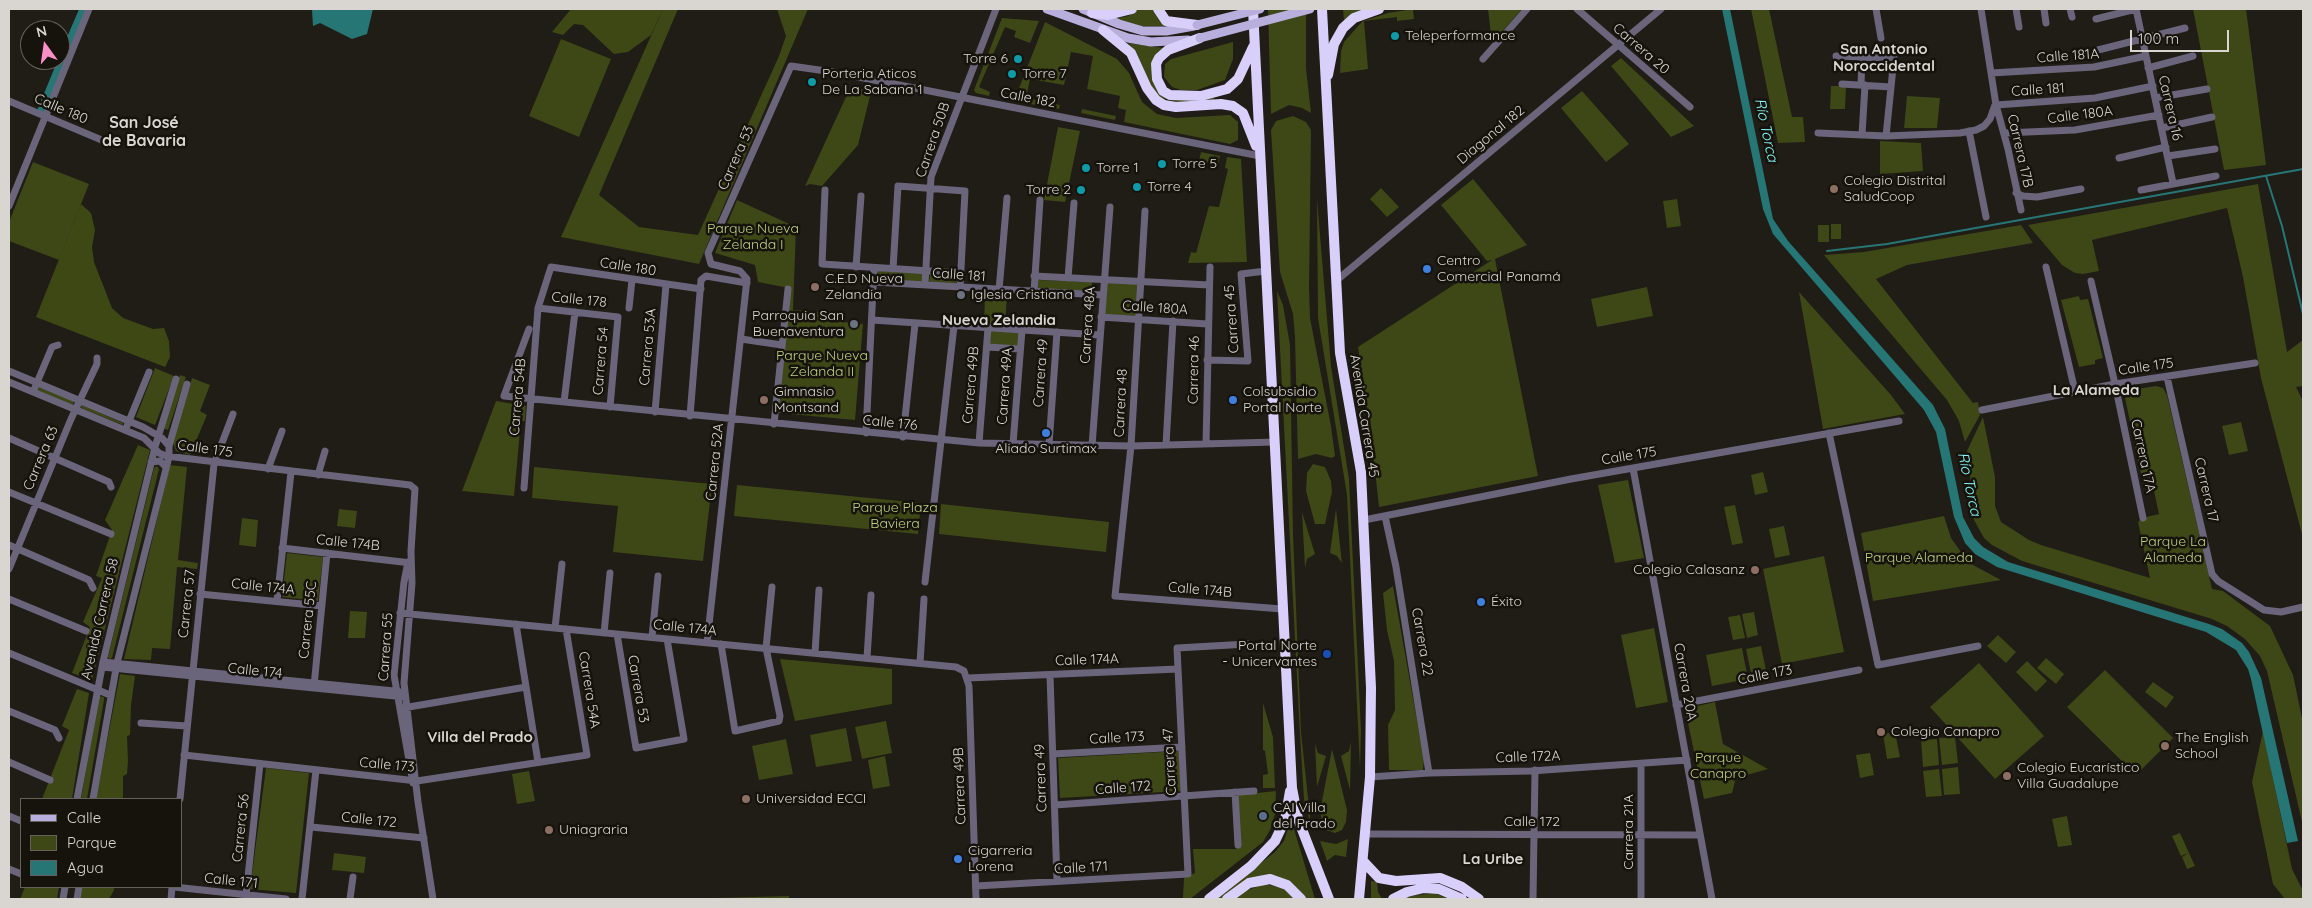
<!DOCTYPE html>
<meta charset="utf-8">
<style>
body{margin:0}
#map{position:relative;width:2312px;height:908px;overflow:hidden;background:#201c16;font-family:Quicksand,sans-serif}
canvas{display:block}
.frame{position:absolute;inset:0;border:10px solid #d9d6d2;pointer-events:none}
.legend{position:absolute;left:20px;top:798px;width:162px;height:90px;box-sizing:border-box;background:#16130d;border:1px solid #64615c;margin:0;padding:6px 9px;list-style:none;font-size:15px;color:#d9d6d2}
.legend li{display:flex;align-items:center;gap:10px;height:25px}
.legend b{width:25px;border:1px solid #64615c}
.north{position:absolute;left:20px;top:20px;width:50px;height:50px;box-sizing:border-box;background:#16130d;border:1px solid #64615c;border-radius:50%;rotate:346deg;font-size:14px;font-weight:700;line-height:20px;text-align:center;color:#d9d6d2}
.north::after{content:'';display:block;margin:auto;width:18px;height:22px;background:#fa8fc8;clip-path:polygon(50% 0,100% 100%,50% 72%,0 100%)}
.scale{position:absolute;left:2130px;top:30px;width:99px;height:22px;box-sizing:border-box;border:2px solid #d9d6d2;border-top:0;padding-left:6px;font-size:15px;line-height:18px;white-space:nowrap;color:#d9d6d2;-webkit-text-stroke:4px #16130d;paint-order:stroke}
</style>
<div id="map">
<canvas width="2312" height="908"></canvas>
<div class="frame"></div>
<ul class="legend">
<li><b style="height:6px;background:#b9afdc"></b>Calle</li>
<li><b style="height:14px;background:#3e4716"></b>Parque</li>
<li><b style="height:14px;background:#277676"></b>Agua</li>
</ul>
<div class="north">N</div>
<div class="scale">100 m</div>
</div>
<script>
const ctx = document.querySelector('canvas').getContext('2d');
ctx.lineJoin = 'round';
function paint(path, color) { ctx.fillStyle = color; ctx.fill(path, 'evenodd'); }
const poly = rows => new Path2D(rows.map(r => 'M' + r).join(''));
function stroke(path, color, width, dash) { ctx.strokeStyle = color; ctx.lineWidth = width; ctx.lineCap = dash ? 'butt' : 'round'; ctx.setLineDash(dash || []); ctx.stroke(path); }
function label(font, color, halo, rows, align = 'center') {
  ctx.font = font + ' Quicksand,sans-serif'; ctx.lineWidth = 5; ctx.setLineDash([]); ctx.textBaseline = 'middle'; ctx.strokeStyle = halo; ctx.fillStyle = color; for (const [text, x, y, turn = 0] of rows) {
    ctx.save(); ctx.translate(x, y); ctx.rotate((+turn || 0) * Math.PI / 180); ctx.textAlign = isNaN(turn) ? turn : align; if (halo) ctx.strokeText(text, 0, 0); ctx.fillText(text, 0, 0); ctx.restore();
  }
}
paint(poly([
 [663,9,678,9,599,195,639,227,698,235,779,56,786,36,777,9,808,9,699,264,561,237],
 [1138,9,1154,9,1169,26,1140,26,1114,19,1128,16],
 [1268,9,1306,9,1306,68,1311,113,1302,108,1289,105,1271,114],
 [1343,9,1364,9,1344,20],
 [1413,9,1414,19,1397,21,1397,17,1364,21,1368,69,1340,73,1341,51,1344,42,1359,25,1363,21,1388,13],
 [1488,9,1522,9,1492,43],
 [1751,9,1769,9,1792,117,1803,117,1805,142,1778,143],
 [2193,9,2246,9,2266,165,2224,170],
 [1002,18,1039,21,1030,43,1014,37,1016,31,1005,27,979,87,990,92,989,96,976,93,974,90],
 [1045,22,1117,59,1129,73,1142,102,1157,114,1176,118,1230,115,1238,122,1238,140,1230,144,1124,122,1126,110,1118,108,1120,96,1087,89,1093,56,1071,52,1064,85,1030,79,1026,98,1060,105,1059,109,1014,101],
 [561,39,611,59,579,137,529,116],
 [1233,42,1233,59,1225,80,1197,90,1181,90,1172,87,1164,77,1165,64,1171,59],
 [1128,43,1163,48,1156,55,1160,92,1214,97,1214,100,1181,103,1159,97,1154,91,1136,52],
 [1621,58,1694,126,1671,137,1611,66],
 [851,86,871,92,858,145,822,186,810,184,805,186],
 [1831,86,1846,86,1845,109,1830,109],
 [1582,91,1629,144,1606,162,1561,108],
 [1907,96,1940,98,1937,128,1904,128],
 [1082,109,1116,116,1115,120,1081,113],
 [1293,116,1306,122,1311,130,1309,288,1310,318,1331,426,1335,456,1332,458,1316,454,1298,459,1295,337,1293,314,1280,272,1271,130,1276,121],
 [1058,127,1080,131,1065,202,1044,200],
 [1880,141,1921,143,1923,171,1880,174],
 [1201,152,1220,156,1218,164,1199,161],
 [1227,157,1241,159,1247,262,1188,263,1191,252,1196,253,1209,206,1219,207,1228,169,1225,168],
 [33,162,89,184,59,260,9,241,9,222],
 [1473,179,1527,245,1495,259,1538,476,1379,507,1371,434,1358,347,1492,260,1487,261,1441,205],
 [2258,184,2287,352,2303,340,2303,386,2296,387,2303,401,2303,538,2261,378,2243,277,2227,208,2092,240,2099,271,2083,274,2075,273,2062,265,2028,225],
 [1381,188,1399,207,1387,217,1370,199],
 [1317,199,1331,366,1349,479,1361,731,1360,768,1347,495,1318,318],
 [1677,199,1681,226,1667,228,1663,201],
 [737,200,796,227,793,310,833,313,833,321,863,324,855,420,779,413,789,288,758,282,755,265,715,253],
 [1831,224,1841,224,1841,239,1831,239],
 [1818,225,1829,225,1829,242,1818,242],
 [2021,225,2033,243,1907,265,1876,279,1973,403,1978,402,1980,415,1965,442,1959,421,1947,400,1824,255,1864,252],
 [876,270,923,273,923,283,875,280],
 [930,274,957,276,956,285,929,283],
 [1038,280,1092,282,1092,291,1038,289],
 [1107,283,1138,284,1136,316,1104,314],
 [1647,287,1653,316,1597,327,1591,299],
 [1277,291,1283,305,1290,345,1293,533,1301,732,1311,826,1304,799,1300,735],
 [1799,292,1891,395,1905,414,1823,429],
 [985,293,1007,294,1005,327,984,327],
 [2079,296,2080,300,2088,299,2103,358,2095,360,2095,364,2079,367,2061,300],
 [990,330,1019,331,1018,347,988,345],
 [155,368,174,376,155,425,136,417],
 [180,375,186,377,168,430,162,428],
 [192,378,210,385,200,411,207,415,190,455,176,451,173,443],
 [2156,386,2163,388,2167,395,2212,589,2223,591,2270,626,2293,675,2303,723,2303,826,2267,671,2260,656,2245,639,2227,626,2212,619,2022,561,1992,545,1984,538,1974,520,1969,502,1971,484,1967,451,1983,417,1995,477,1995,506,2001,522,2029,540,2041,545,2150,578,2138,522,2142,518,2159,514,2153,486,2144,488,2125,398,2131,390],
 [39,387,73,401,74,404,72,405,37,390],
 [496,401,526,406,525,421,521,421,514,496,462,491],
 [82,405,123,423,123,425,81,408],
 [2241,422,2248,451,2229,455,2222,426],
 [138,445,150,450,92,680,72,673,90,627,83,622,102,578,96,576,112,530,105,520],
 [1313,464,1325,467,1331,481,1332,492,1325,524,1315,524,1306,491,1307,473],
 [170,465,187,467,178,560,198,563,197,569,177,567,170,649,152,648,151,660,124,659],
 [157,466,159,469,112,658,109,659,108,657,154,468],
 [534,467,712,484,703,561,613,552,618,506,532,498],
 [1763,472,1768,492,1755,495,1751,475],
 [1628,480,1644,558,1615,563,1598,485],
 [737,485,921,503,918,534,734,516],
 [941,504,1109,522,1106,552,939,534],
 [1735,505,1743,543,1732,545,1724,507],
 [339,509,357,511,355,528,337,526],
 [1336,509,1342,563,1337,556,1330,553],
 [1302,512,1315,554,1307,559,1305,568],
 [1944,516,1951,538,1961,552,1973,565,2001,580,1873,601,1861,533],
 [242,518,258,520,256,547,239,545],
 [1784,526,1790,555,1775,558,1769,529],
 [287,553,323,557,318,601,282,597],
 [1824,556,1844,652,1782,664,1763,569],
 [1393,586,1424,760,1423,770,1389,770,1388,725,1395,710,1394,661,1387,630,1383,593],
 [350,611,367,612,365,638,348,638],
 [1754,612,1758,635,1747,638,1742,614],
 [1740,615,1745,638,1733,640,1728,617],
 [1654,628,1668,702,1636,708,1621,635],
 [1998,635,2016,652,2006,663,1987,646],
 [1761,646,1767,675,1752,678,1746,649],
 [1742,648,1748,679,1712,686,1706,655],
 [2046,658,2064,674,2056,684,2037,668],
 [780,659,892,669,892,704,795,721],
 [2027,661,2047,681,2036,692,2016,672],
 [1979,663,2044,736,1995,779,1930,707],
 [2105,670,2173,738,2136,775,2067,707],
 [2153,682,2174,697,2166,708,2145,692],
 [77,689,89,693,72,799,42,799,69,730,62,726],
 [99,696,104,697,104,700,87,799,81,799],
 [1715,702,1723,744,1768,769,1736,778,1732,793,1704,799,1685,709],
 [1263,703,1273,737,1275,788,1263,788,1263,775,1268,774,1265,751,1263,750],
 [886,721,892,753,862,759,855,727],
 [846,728,852,761,816,767,810,735],
 [2263,731,2292,869,2303,891,2303,899,2285,899,2273,884,2252,782],
 [1895,732,1900,757,1887,759,1883,734],
 [1955,737,1958,763,1942,765,1939,738],
 [786,739,793,774,759,780,752,746],
 [1937,739,1939,765,1923,767,1921,740],
 [1351,742,1350,790,1341,756,1349,751],
 [1315,744,1318,753,1326,756,1317,787],
 [1332,749,1347,810,1346,822,1342,830,1335,833,1326,830,1322,822,1320,811],
 [1179,751,1181,791,1060,798,1058,758],
 [1870,753,1874,775,1860,778,1856,755],
 [885,756,890,786,873,789,868,760],
 [1958,767,1960,794,1944,795,1942,769],
 [266,768,309,773,296,893,250,889],
 [1939,769,1942,796,1926,797,1923,771],
 [529,771,535,801,517,804,512,774],
 [2067,816,2072,845,2058,847,2052,819],
 [1291,819,1315,899,1306,899,1267,875,1250,879,1223,899,1214,899,1275,852,1284,841],
 [2180,833,2189,853,2181,856,2172,836],
 [1348,839,1346,857,1335,855,1327,861,1320,841,1336,844],
 [334,853,366,857,364,873,332,870],
 [2189,853,2195,866,2187,869,2182,857],
 [1371,881,1377,882,1378,892,1382,899,1371,899],
 [1265,884,1283,888,1295,899,1234,899,1245,891],
 [25,887,59,887,57,899,20,899],
 [1435,893,1449,899,1404,899,1409,896],
 [789,896,789,899,680,899]
]), '#3e4716');
paint(poly([
 [571,9,663,9,651,35,628,52,614,54,583,25,574,24,563,35,552,32],
 [81,204,91,213,95,230,92,247,94,262,112,308,123,318,153,329,164,328,169,341,170,357,165,367,36,317],
 [120,674,135,676,131,705,130,735,127,736,128,761,127,774,123,776,123,799,96,799],
 [1276,791,1275,814,1270,830,1263,842,1190,899,1161,899,1183,898,1184,878,1195,873,1193,849,1236,849,1240,843,1238,795],
 [82,887,114,887,114,890,109,899,80,899]
]), '#3e4815');
paint(poly([
 [312,9,373,9,367,34,352,39,320,23,313,26],
 [1722,9,1730,9,1773,219,1788,241,1933,405,1945,429,1963,517,1974,538,1983,547,2008,562,2209,624,2222,629,2242,643,2249,652,2261,678,2298,841,2287,843,2251,679,2248,669,2236,650,2206,632,1997,567,1975,554,1965,543,1954,517,1936,432,1924,410,1773,234,1763,209]
]), '#277676');
stroke(poly([
 [2266,176,2282,226,2303,314],
 [1827,251,1887,244,2303,169]
]), '#277676', 2);
stroke(poly([
 [68,44,83,9],
 [41,110,64,54]
]), '#277676', 7);
stroke(poly([
 [1577,9,1690,107],
 [1876,9,1881,38],
 [1981,9,1996,105,2008,149,2021,210],
 [2016,9,2019,27],
 [2044,9,2046,23],
 [2070,9,2072,17],
 [2136,9,2173,183],
 [2096,19,2136,9],
 [2098,50,2185,28],
 [1836,56,1894,58,1886,136],
 [1483,59,1527,9],
 [2148,68,2193,56],
 [1991,73,2094,67,2146,56],
 [1842,84,1891,87],
 [1861,85,1862,57],
 [2155,98,2207,89],
 [9,101,104,141],
 [1996,105,2095,98,2153,86],
 [2162,128,2212,117],
 [1969,131,1986,217],
 [1818,133,1886,136,1960,133,1976,130,1984,126,1990,119,1995,105],
 [2004,133,2075,130,2159,115],
 [1862,135,1865,85],
 [2168,156,2215,149],
 [2119,158,2166,147],
 [825,190,822,264,961,273],
 [2141,190,2216,176],
 [2016,193,2023,196,2037,197,2081,189],
 [9,206,89,9],
 [1145,211,1131,446,1115,596,1282,609],
 [856,267,861,196],
 [2046,267,2075,391],
 [893,269,898,186,965,191,960,288],
 [1034,276,1209,285],
 [1068,278,1074,203],
 [1337,280,1661,9],
 [2091,281,2115,384,2143,518],
 [874,282,1102,295],
 [925,285,931,177,996,9],
 [999,290,1007,198],
 [1034,292,1040,200],
 [538,308,618,317,610,407],
 [629,308,632,280],
 [1101,317,1207,324],
 [872,320,1099,335],
 [529,329,504,396,979,443,1131,446,1275,442],
 [741,339,782,345],
 [987,347,1020,349],
 [1207,360,1248,361,1241,274,1266,271],
 [9,371,143,427,162,438,169,446],
 [2167,377,2212,574,2218,581,2264,610,2281,612,2303,607],
 [9,382,144,438,159,453,166,456,410,485,415,489,411,551,412,583,404,683,418,802,433,899],
 [33,392,52,347,58,345],
 [564,402,575,312],
 [1982,410,2115,384,2255,363],
 [655,412,666,285],
 [690,416,701,280,706,276,747,283],
 [774,424,788,289],
 [127,426,149,372],
 [866,433,874,268],
 [1829,433,1878,665,1978,646],
 [903,437,915,324],
 [9,438,109,482,111,487],
 [979,443,988,328],
 [1013,444,1022,330],
 [1206,444,1210,267],
 [1049,445,1057,332],
 [1166,445,1173,321],
 [1092,446,1110,207],
 [151,462,160,461,166,467],
 [1633,468,1712,899],
 [268,469,282,431],
 [318,475,325,451],
 [524,488,538,308,551,267,701,289],
 [9,492,111,534],
 [1385,516,1396,567,1429,773],
 [1364,520,1571,479,1899,421],
 [9,545,89,580,93,588],
 [282,548,411,563],
 [408,562,404,582,394,675,413,783],
 [9,569,71,419,97,364,97,358],
 [925,582,954,326],
 [200,594,322,606],
 [9,599,86,631],
 [277,601,291,472],
 [400,613,956,667,964,671,969,686,976,899],
 [516,624,538,762],
 [555,628,562,564],
 [604,633,610,573],
 [617,634,636,748,684,739,667,639],
 [652,637,658,576],
 [707,643,747,279,740,271,711,264,708,253,791,66,833,72,1260,156],
 [721,644,735,731,779,721,780,716,766,648,772,587],
 [9,653,110,695],
 [815,653,819,590],
 [867,658,871,595],
 [103,662,404,692],
 [920,663,924,599],
 [102,667,405,697],
 [1050,675,1057,881],
 [968,678,1178,669],
 [314,686,327,553],
 [1676,705,1859,670],
 [403,708,526,687],
 [9,711,55,730,59,738],
 [141,723,187,726],
 [1053,754,1182,747],
 [184,755,417,781,587,755,566,629],
 [9,762,50,780],
 [1641,764,1641,899],
 [1370,777,1429,773,1531,771,1687,760],
 [1235,792,1238,845],
 [77,799,103,662,155,447,176,379],
 [93,799,117,663,169,457,169,446,187,384],
 [180,799,214,464,233,414],
 [1055,805,1254,791],
 [9,816,21,821],
 [311,827,424,838],
 [1364,834,1700,835],
 [9,869,21,874],
 [976,886,1188,874,1177,648,1248,644],
 [174,887,286,899],
 [246,895,260,764],
 [63,899,65,887],
 [77,899,79,887],
 [171,899,172,887],
 [302,899,316,770],
 [350,899,353,877],
 [1533,899,1535,770]
]), '#6a657b', 7);
stroke(poly([
 [1047,9,1128,38,1151,42,1188,40],
 [1083,9,1119,24,1143,31,1166,31,1194,26]
]), '#b9afdc', 9);
stroke(poly([
 [1158,9,1166,21,1197,25],
 [1253,9,1292,788,1298,819,1329,899],
 [1322,9,1340,353,1361,472,1371,688,1370,777,1359,899],
 [1092,13,1108,15,1132,9],
 [1103,30,1131,53,1147,88,1156,100,1164,105,1176,107,1221,104,1233,106,1243,113,1256,146],
 [1200,38,1168,50,1159,58,1156,64,1157,79,1163,91,1170,95,1201,96,1227,89,1238,79,1253,47],
 [1328,75,1334,44,1343,28,1354,18,1379,9],
 [1363,861,1379,878,1396,881,1440,878,1462,887,1479,899],
 [1209,899,1251,866,1275,841,1285,820,1290,791],
 [1227,899,1249,883,1270,879,1287,885,1301,899],
 [1393,899,1407,892,1424,888,1439,889,1462,899]
]), '#d8cffa', 10);
stroke(poly([
 [1197,25,1260,9],
 [1200,38,1310,9]
]), '#b9afdc', 9);
for (const [x, y, r, color] of [
 [1395,36,5,"#0f9aa8"],
 [1018,59,5,"#0f9aa8"],
 [1012,74,5,"#0f9aa8"],
 [812,82,5,"#0f9aa8"],
 [1162,164,5,"#0f9aa8"],
 [1086,168,5,"#0f9aa8"],
 [1137,187,5,"#0f9aa8"],
 [1834,189,5,"#8d6e63"],
 [1081,190,5,"#0f9aa8"],
 [1427,269,5,"#3f7fe0"],
 [815,287,5,"#8d6e63"],
 [961,295,5,"#6b7280"],
 [854,324,5,"#6b7280"],
 [764,400,5,"#8d6e63"],
 [1233,400,5,"#3f7fe0"],
 [1046,433,5,"#3f7fe0"],
 [1755,570,5,"#8d6e63"],
 [1481,602,5,"#3f7fe0"],
 [1327,654,5,"#1a4fb4"],
 [1881,732,5,"#8d6e63"],
 [2165,746,5,"#8d6e63"],
 [2007,776,5,"#8d6e63"],
 [746,799,5,"#8d6e63"],
 [1263,816,5,"#5c6f8a"],
 [549,830,5,"#8d6e63"],
 [958,859,5,"#3f7fe0"]
]) { const dot = new Path2D(); dot.arc(x, y, r, 0, 2 * Math.PI); ctx.fillStyle = color; ctx.fill(dot); stroke(dot, '#16130d', 2); }
label('14px', '#d9d6d2', '#16130d', [
 ["Teleperformance",1405,36],
 ["Torre 6",1008,59,"right"],
 ["Porteria Aticos",822,74],
 ["De La Sabana 1",822,90],
 ["Torre 7",1022,74],
 ["Torre 5",1172,164],
 ["Torre 1",1096,168],
 ["Colegio Distrital",1844,181],
 ["SaludCoop",1844,197],
 ["Torre 4",1147,187],
 ["Torre 2",1071,190,"right"],
 ["Centro",1437,261],
 ["Comercial Panamá",1437,277],
 ["C.E.D Nueva",825,279],
 ["Zelandia",825,295],
 ["Iglesia Cristiana",971,295],
 ["Parroquia San",844,316,"right"],
 ["Buenaventura",844,332,"right"],
 ["Gimnasio",774,392],
 ["Montsand",774,408],
 ["Colsubsidio",1243,392],
 ["Portal Norte",1243,408],
 ["Aliado Surtimax",1046,449,"center"],
 ["Colegio Calasanz",1745,570,"right"],
 ["Éxito",1491,602],
 ["Portal Norte",1317,646,"right"],
 ["- Unicervantes",1317,662,"right"],
 ["Colegio Canapro",1891,732],
 ["The English",2175,738],
 ["School",2175,754],
 ["Colegio Eucarístico",2017,768],
 ["Villa Guadalupe",2017,784],
 ["Universidad ECCI",756,799],
 ["CAI Villa",1273,808],
 ["del Prado",1273,824],
 ["Uniagraria",559,830],
 ["Cigarreria",968,851],
 ["Lorena",968,867]
], 'left');
label('14px', '#d9d6d2', '#16130d', [
 ["Carrera 20",1641,49,41],
 ["Calle 181A",2068,56,-4],
 ["Calle 181",2038,90,-4],
 ["Calle 182",1028,98,11],
 ["Carrera 16",2170,108,77],
 ["Calle 180",61,109,23],
 ["Calle 180A",2080,115,-7],
 ["Diagonal 182",1491,135,-40],
 ["Carrera 50B",933,140,-71],
 ["Carrera 17B",2020,151,77],
 ["Carrera 53",736,158,-66],
 ["Calle 180",628,267,9],
 ["Calle 181",959,275,4],
 ["Calle 178",579,300,6],
 ["Calle 180A",1155,308,4],
 ["Carrera 45",1232,319,-94],
 ["Carrera 48A",1088,325,-86],
 ["Carrera 53A",648,347,-85],
 ["Carrera 54",601,361,-85],
 ["Calle 175",2146,367,-8],
 ["Carrera 46",1194,370,-89],
 ["Carrera 49",1041,373,-86],
 ["Carrera 49B",971,385,-85],
 ["Carrera 49A",1005,386,-86],
 ["Carrera 54B",518,397,-85],
 ["Carrera 48",1121,403,-87],
 ["Avenida Carrera 45",1364,416,81],
 ["Calle 176",890,423,6],
 ["Calle 175",205,449,8],
 ["Calle 175",1629,456,-9],
 ["Carrera 17A",2143,456,78],
 ["Carrera 63",41,458,-67],
 ["Carrera 52A",715,462,-84],
 ["Carrera 17",2206,490,77],
 ["Calle 174B",348,543,6],
 ["Calle 174A",263,587,6],
 ["Calle 174B",1200,590,5],
 ["Carrera 57",187,604,-84],
 ["Avenida Carrera 58",100,619,-77],
 ["Carrera 55C",308,620,-84],
 ["Calle 174A",685,628,6],
 ["Carrera 22",1422,642,80],
 ["Carrera 55",386,647,-86],
 ["Calle 174A",1087,660,-2],
 ["Calle 174",255,671,6],
 ["Calle 173",1765,675,-11],
 ["Carrera 20A",1685,682,80],
 ["Carrera 53",638,689,80],
 ["Carrera 54A",589,690,81],
 ["Calle 173",1117,738,-3],
 ["Calle 172A",1528,757,-2],
 ["Carrera 47",1170,762,-93],
 ["Calle 173",387,765,5],
 ["Carrera 49",1041,778,-92],
 ["Carrera 49B",960,786,-92],
 ["Calle 172",1123,788,-4],
 ["Calle 172",369,820,6],
 ["Calle 172",1532,822],
 ["Carrera 56",241,828,-84],
 ["Carrera 21A",1629,832,-90],
 ["Calle 171",1081,868,-3],
 ["Calle 171",231,881,6]
]);
label('14px', '#bdd081', '#16130d', [
 ["Parque Nueva",753,229],
 ["Zelanda I",753,245],
 ["Parque Nueva",822,356],
 ["Zelanda II",822,372],
 ["Parque Plaza",895,508],
 ["Baviera",895,524],
 ["Parque La",2173,542],
 ["Alameda",2173,558],
 ["Parque Alameda",1919,558],
 ["Parque",1718,758],
 ["Canapro",1718,774]
]);
label('bold 15px', '#d9d6d2', '#16130d', [
 ["San Antonio",1884,49],
 ["Noroccidental",1884,66],
 ["Nueva Zelandia",999,320],
 ["La Alameda",2096,390],
 ["Villa del Prado",480,737],
 ["La Uribe",1493,859]
]);
label('italic 15px', '#83f6f6', '#16130d', [
 ["Río Torca",1766,130,78],
 ["Río Torca",1969,484,78]
]);
label('bold 16px', '#d9d6d2', '#16130d', [
 ["San José",144,123],
 ["de Bavaria",144,141]
]);
</script>
